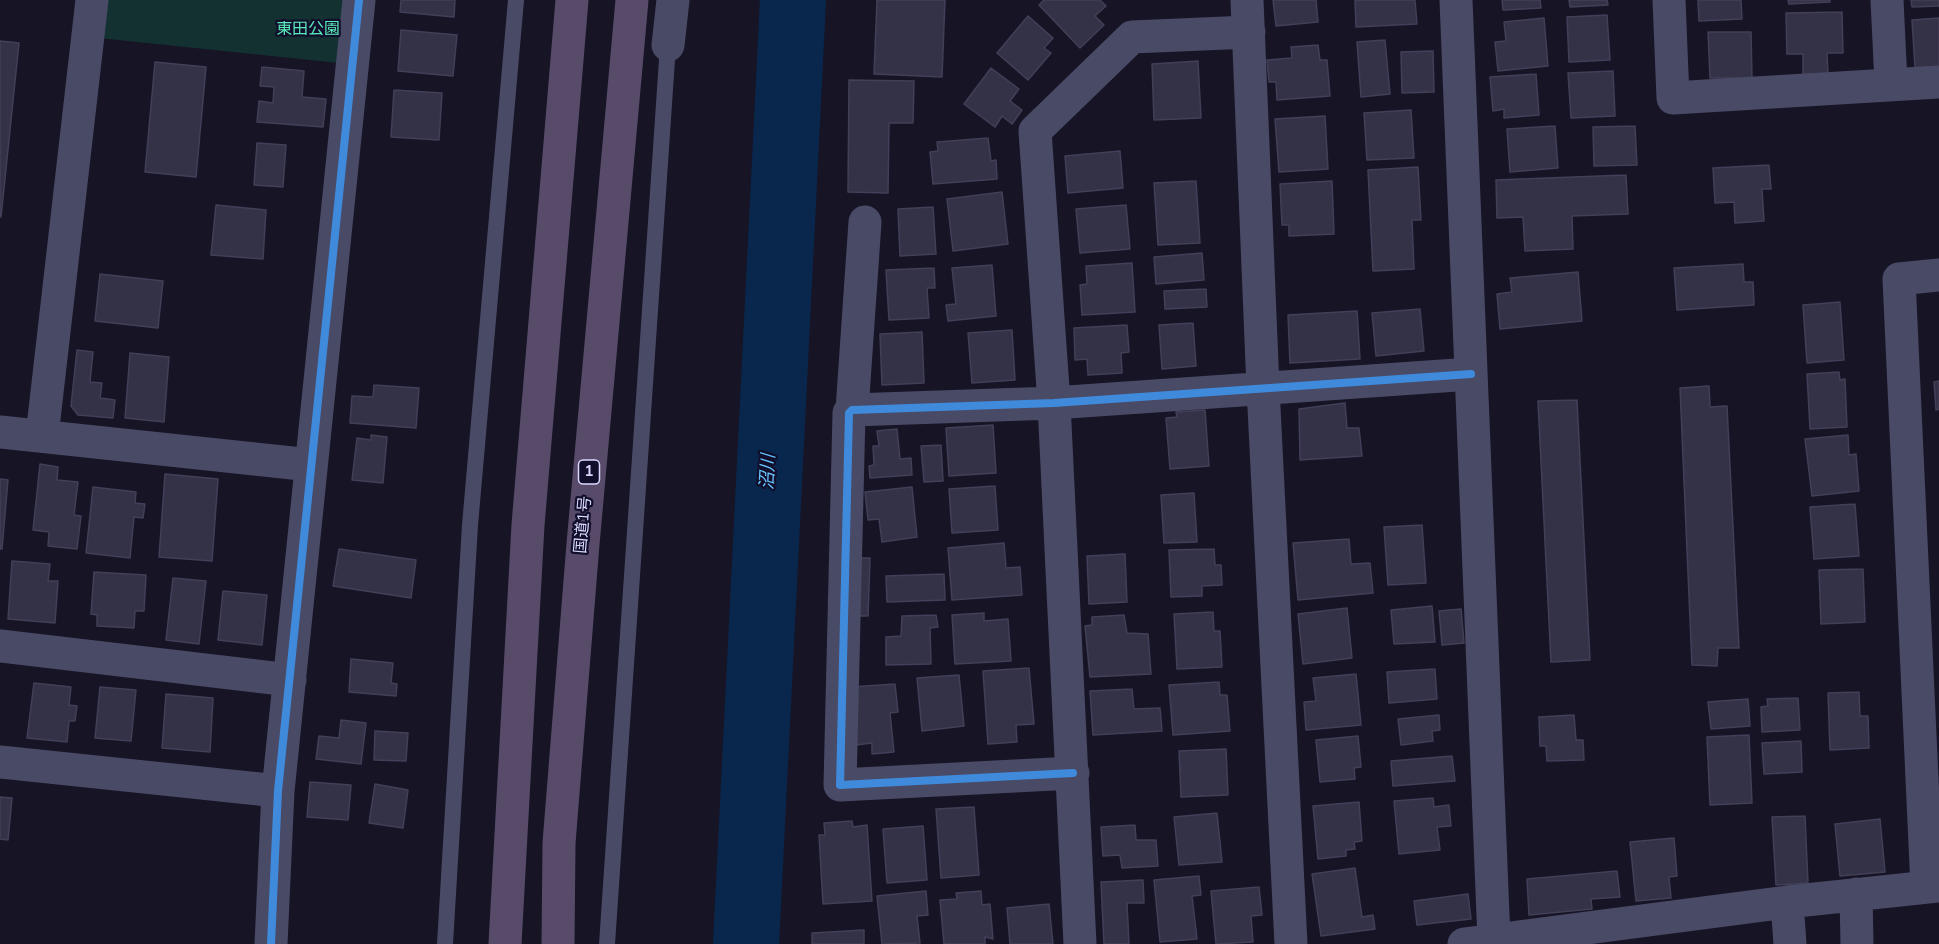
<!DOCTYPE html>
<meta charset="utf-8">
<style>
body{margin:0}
canvas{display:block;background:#161425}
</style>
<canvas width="1939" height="944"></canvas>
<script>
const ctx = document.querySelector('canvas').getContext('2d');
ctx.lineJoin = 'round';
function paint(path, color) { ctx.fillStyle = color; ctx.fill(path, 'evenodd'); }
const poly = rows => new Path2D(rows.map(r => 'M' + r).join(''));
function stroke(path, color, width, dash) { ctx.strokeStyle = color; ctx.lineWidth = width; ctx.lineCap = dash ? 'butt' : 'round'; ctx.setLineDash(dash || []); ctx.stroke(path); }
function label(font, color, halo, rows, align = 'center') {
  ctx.font = font + ' "Nunito Sans","Noto Sans JP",sans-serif'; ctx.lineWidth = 4.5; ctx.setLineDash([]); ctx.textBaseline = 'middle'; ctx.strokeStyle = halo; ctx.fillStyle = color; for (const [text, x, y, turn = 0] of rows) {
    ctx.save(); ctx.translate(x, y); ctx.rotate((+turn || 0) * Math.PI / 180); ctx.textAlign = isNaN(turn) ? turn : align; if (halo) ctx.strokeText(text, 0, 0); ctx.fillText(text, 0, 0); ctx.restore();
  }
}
paint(poly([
 [103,0,345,0,339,63,99,38]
]), '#123130');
stroke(poly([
 [746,944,793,0]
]), '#09274d', 66);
const building = poly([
 [401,0,455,0,454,17,400,12,401,0],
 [877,0,945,0,942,77,874,74,877,0],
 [1044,0,1100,0,1106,6,1095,16,1104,25,1080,48,1039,5,1044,0],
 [1273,0,1316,0,1318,22,1276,26,1273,0],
 [1355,0,1415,0,1417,24,1356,27,1355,0],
 [1502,0,1540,0,1541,8,1503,10,1502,0],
 [1569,0,1607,0,1608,5,1570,7,1569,0],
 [1698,0,1741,0,1742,19,1699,21,1698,0],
 [1788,0,1830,0,1830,2,1789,4,1788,0],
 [1911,0,1939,0,1939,6,1912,7,1911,0],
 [1842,12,1843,53,1827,53,1828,74,1803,74,1803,54,1787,54,1786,13,1842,12],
 [1607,15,1610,60,1569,62,1567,17,1607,15],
 [1028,16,1053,38,1044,48,1051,53,1028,80,997,53,1028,16],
 [1544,18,1548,66,1498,71,1495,42,1506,41,1504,22,1544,18],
 [1939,18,1939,67,1915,68,1912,20,1939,18],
 [401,30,457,35,453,76,398,71,401,30],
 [1708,32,1751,32,1752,78,1710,78,1708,32],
 [1385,40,1390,94,1361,97,1357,42,1385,40],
 [0,41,19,43,1,217,0,217,0,41],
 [1318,45,1320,60,1327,60,1330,96,1277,100,1276,82,1269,82,1267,60,1292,58,1291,47,1318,45],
 [1433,51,1434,92,1402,93,1401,52,1433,51],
 [1198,61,1201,118,1154,120,1152,64,1198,61],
 [155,62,206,67,196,177,145,172,155,62],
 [262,67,304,71,302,97,326,99,323,127,257,122,259,101,273,103,274,87,260,86,262,67],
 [991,68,1019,89,1010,101,1022,110,1012,124,1002,116,995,127,964,104,991,68],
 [1613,71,1615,116,1571,118,1568,73,1613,71],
 [1536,74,1539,115,1504,118,1504,109,1493,111,1490,77,1536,74],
 [849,80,914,81,913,123,889,123,888,193,848,192,849,80],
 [394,90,442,93,439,140,391,137,394,90],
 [1411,110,1414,158,1367,160,1364,113,1411,110],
 [1325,116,1328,169,1279,172,1275,119,1325,116],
 [1555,126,1558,168,1510,172,1507,129,1555,126],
 [1635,126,1637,165,1594,166,1593,127,1635,126],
 [988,138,991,161,996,160,997,179,933,184,930,152,938,151,937,142,988,138],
 [257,143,286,145,283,187,254,185,257,143],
 [1120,151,1123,188,1068,193,1065,156,1120,151],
 [1769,165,1771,189,1762,189,1764,221,1735,223,1734,202,1715,203,1713,168,1769,165],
 [1418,167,1421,220,1412,220,1414,269,1373,271,1368,170,1418,167],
 [1626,175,1628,214,1572,216,1573,249,1525,251,1523,217,1497,218,1496,180,1626,175],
 [1196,181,1200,243,1158,245,1154,183,1196,181],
 [1332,181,1334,234,1289,236,1289,225,1282,225,1280,184,1332,181],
 [1002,192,1008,244,953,251,947,199,1002,192],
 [216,205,266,210,263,259,211,255,216,205],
 [1126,205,1130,249,1080,253,1076,209,1126,205],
 [933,207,936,254,900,256,898,209,933,207],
 [1202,253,1204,280,1156,284,1154,257,1202,253],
 [1132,263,1135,312,1082,315,1080,285,1087,284,1086,266,1132,263],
 [1743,264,1744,282,1753,282,1754,305,1677,310,1674,268,1743,264],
 [992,265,996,316,948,321,946,305,956,304,952,268,992,265],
 [934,268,935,288,927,288,929,318,889,320,886,270,934,268],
 [1578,272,1582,321,1500,329,1497,294,1512,292,1510,278,1578,272],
 [100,274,163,281,158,328,95,321,100,274],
 [1206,289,1207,307,1165,309,1164,291,1206,289],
 [1840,302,1844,360,1807,363,1803,305,1840,302],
 [1420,309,1424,351,1376,356,1372,313,1420,309],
 [1357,311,1360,359,1290,363,1288,315,1357,311],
 [1193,323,1196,366,1162,369,1159,325,1193,323],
 [1127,325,1129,352,1121,353,1122,373,1088,375,1087,359,1075,360,1074,328,1127,325],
 [1012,330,1015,380,972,383,968,333,1012,330],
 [922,332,924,383,882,385,880,334,922,332],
 [77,350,93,352,90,382,102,383,100,398,115,400,113,418,78,415,71,406,77,350],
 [130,353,169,357,164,422,125,418,130,353],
 [1839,372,1840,380,1845,379,1847,427,1810,429,1807,374,1839,372],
 [1939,381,1939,409,1936,410,1934,382,1939,381],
 [374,385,419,388,416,428,350,423,352,396,373,397,374,385],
 [1709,386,1710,407,1727,406,1739,648,1718,648,1717,666,1692,665,1680,388,1709,386],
 [1577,400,1590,660,1551,662,1538,401,1577,400],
 [1345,403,1347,428,1359,428,1362,456,1300,460,1299,409,1345,403],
 [1205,410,1209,466,1170,469,1166,418,1177,417,1176,412,1205,410],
 [993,425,996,473,949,476,946,428,993,425],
 [897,429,900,459,911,458,912,475,870,478,869,466,874,465,873,446,879,446,877,431,897,429],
 [371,435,387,437,383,483,352,480,357,438,371,440,371,435],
 [1848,435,1849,455,1856,454,1859,491,1812,496,1805,439,1848,435],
 [941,445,943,481,924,482,921,446,941,445],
 [40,464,58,467,57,480,78,482,74,515,81,516,77,549,48,546,49,532,33,530,40,464],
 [165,474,218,479,212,561,159,557,165,474],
 [0,479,8,480,2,549,0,549,0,479],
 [995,486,998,530,952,533,949,489,995,486],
 [93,487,136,492,135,503,145,504,143,518,134,517,130,558,86,553,93,487],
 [912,487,917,537,882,542,879,519,868,520,865,492,912,487],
 [1194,493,1197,542,1164,543,1161,495,1194,493],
 [1855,504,1859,556,1814,559,1810,507,1855,504],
 [1422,525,1426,583,1388,585,1384,527,1422,525],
 [1349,539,1351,564,1370,563,1373,593,1298,600,1293,543,1349,539],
 [1004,543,1006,568,1020,567,1022,595,952,600,948,548,1004,543],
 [339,549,416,560,411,598,333,586,339,549],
 [1214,549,1215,565,1221,565,1222,585,1202,586,1202,596,1171,597,1169,550,1214,549],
 [1125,554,1127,602,1089,604,1087,556,1125,554],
 [853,558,870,558,868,616,852,616,853,558],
 [12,561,50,564,48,581,58,581,55,623,8,619,12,561],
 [1863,569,1865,622,1821,624,1819,570,1863,569],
 [94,572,146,575,144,611,135,611,134,628,97,626,97,615,91,614,94,572],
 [944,574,945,600,887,602,886,576,944,574],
 [173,578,206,581,199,644,166,640,173,578],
 [223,591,267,595,262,645,218,640,223,591],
 [1432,606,1435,642,1394,644,1391,610,1432,606],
 [1347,608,1352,658,1303,664,1298,614,1347,608],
 [1461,609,1464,643,1442,645,1439,611,1461,609],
 [1213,612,1214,631,1220,631,1222,667,1177,669,1174,614,1213,612],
 [984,613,984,621,1008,619,1011,661,955,664,952,615,984,613],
 [936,615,938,627,930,628,931,664,886,665,886,637,901,636,902,616,936,615],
 [1124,615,1127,633,1148,634,1151,674,1090,677,1085,626,1092,625,1092,617,1124,615],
 [351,659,393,663,391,683,397,684,396,696,349,692,351,659],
 [1029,668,1034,724,1016,725,1017,742,988,744,983,671,1029,668],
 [1435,669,1437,699,1389,703,1387,672,1435,669],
 [1356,674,1361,725,1306,730,1304,702,1316,701,1313,678,1356,674],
 [959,675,964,726,922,731,917,678,959,675],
 [1219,682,1220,695,1227,695,1230,731,1173,735,1169,685,1219,682],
 [34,683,71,687,69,705,77,706,75,721,69,721,67,742,27,738,34,683],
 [895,684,898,712,890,713,894,752,872,754,872,743,856,745,851,687,895,684],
 [100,687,136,690,131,741,95,738,100,687],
 [1132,689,1134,709,1160,708,1162,731,1093,735,1090,691,1132,689],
 [1859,692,1860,716,1868,716,1869,748,1830,750,1828,693,1859,692],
 [166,694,213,698,210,752,162,748,166,694],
 [1798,698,1800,730,1762,732,1761,707,1768,706,1767,699,1798,698],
 [1748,699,1750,726,1711,729,1708,702,1748,699],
 [1439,715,1440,730,1432,731,1433,741,1401,745,1398,719,1439,715],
 [1574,715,1576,740,1583,740,1584,760,1547,761,1546,746,1540,746,1539,717,1574,715],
 [341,720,366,723,361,764,316,759,319,736,339,738,341,720],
 [375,731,408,733,406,761,374,760,375,731],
 [1749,735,1752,803,1710,805,1707,737,1749,735],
 [1358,736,1361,767,1354,768,1355,779,1320,782,1316,740,1358,736],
 [1801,741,1802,772,1764,774,1762,743,1801,741],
 [1226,749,1228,795,1181,797,1179,751,1226,749],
 [1452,756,1455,781,1393,786,1391,761,1452,756],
 [310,782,351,785,348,820,307,817,310,782],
 [375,784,408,790,403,828,369,823,375,784],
 [0,797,12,798,8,840,0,839,0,797],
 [1433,798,1434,807,1449,805,1451,826,1437,827,1440,850,1399,854,1394,801,1433,798],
 [1359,802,1362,841,1354,842,1355,849,1346,850,1346,856,1318,859,1313,806,1359,802],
 [974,807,979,875,941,878,936,809,974,807],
 [1217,813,1222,862,1179,865,1174,817,1217,813],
 [1805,816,1808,883,1776,885,1772,817,1805,816],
 [1880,819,1885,872,1840,876,1835,824,1880,819],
 [852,821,853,827,867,825,872,901,823,904,819,835,825,835,824,823,852,821],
 [1135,825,1136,840,1156,840,1158,866,1122,868,1120,855,1103,856,1101,827,1135,825],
 [923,826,927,880,887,883,883,829,923,826],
 [1674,838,1677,876,1669,877,1671,898,1636,901,1630,842,1674,838],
 [1355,868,1362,917,1373,915,1375,929,1321,936,1312,874,1355,868],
 [1617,871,1620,897,1591,899,1592,909,1529,915,1527,879,1617,871],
 [1199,876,1201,895,1192,896,1197,939,1160,942,1154,880,1199,876],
 [1143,880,1144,903,1127,903,1129,944,1104,944,1101,882,1143,880],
 [1259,887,1262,915,1251,916,1253,942,1216,944,1211,891,1259,887],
 [926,891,928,915,917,916,920,943,882,944,877,896,926,891],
 [981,891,982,905,990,904,993,939,985,937,985,944,944,944,940,900,957,899,956,893,981,891],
 [1468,894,1471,919,1417,925,1414,901,1468,894],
 [1049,904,1053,944,1010,944,1007,908,1049,904],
 [864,930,864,944,812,944,812,933,864,930]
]);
paint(building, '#343246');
stroke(building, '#423f58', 1.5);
stroke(poly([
 [445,944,470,525,516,0],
 [607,944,668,45]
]), '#494a66', 16);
stroke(poly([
 [1247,0,1263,388,1291,944],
 [1456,0,1494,940],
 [1669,0,1673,98,1939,82],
 [1887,0,1891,83],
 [668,45,673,0],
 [852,410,865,222],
 [0,432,311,465],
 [42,436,92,0],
 [0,646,290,680],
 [0,762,278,791],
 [1073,773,840,785,849,413,852,410,1054,403,1471,374],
 [1927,887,1899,279,1939,275],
 [1856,894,1857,944],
 [1787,902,1790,944],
 [271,944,278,791,359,0],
 [1080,944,1054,403,1035,131,1132,37,1249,32],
 [1464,944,1787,902,1939,886]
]), '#494a66', 33);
stroke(poly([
 [1494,940,1494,944]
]), '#494a66', 33);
stroke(poly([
 [505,944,528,525,572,0],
 [558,944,559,843,583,544,632,0]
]), '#584b69', 33);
stroke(poly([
 [1073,773,840,785,849,413,852,410,1054,403,1471,374],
 [271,944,278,791,359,0]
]), '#408adc', 8);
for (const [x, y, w] of [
 [589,472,21]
]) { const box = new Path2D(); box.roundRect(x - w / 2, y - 12, w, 24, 4.5); ctx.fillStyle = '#110e2b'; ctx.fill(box); stroke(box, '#dad9ff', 1.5); }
label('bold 15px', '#dad9ff', null, [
 ["1",589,472]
]);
label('16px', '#59ebba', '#110e2b', [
 ["東田公園",308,30]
]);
label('16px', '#dad9ff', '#110e2b', [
 ["国道1号",584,525,-85]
]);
label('italic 18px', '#67c5ff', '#110e2b', [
 ["沼川",769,472,-87]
]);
</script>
